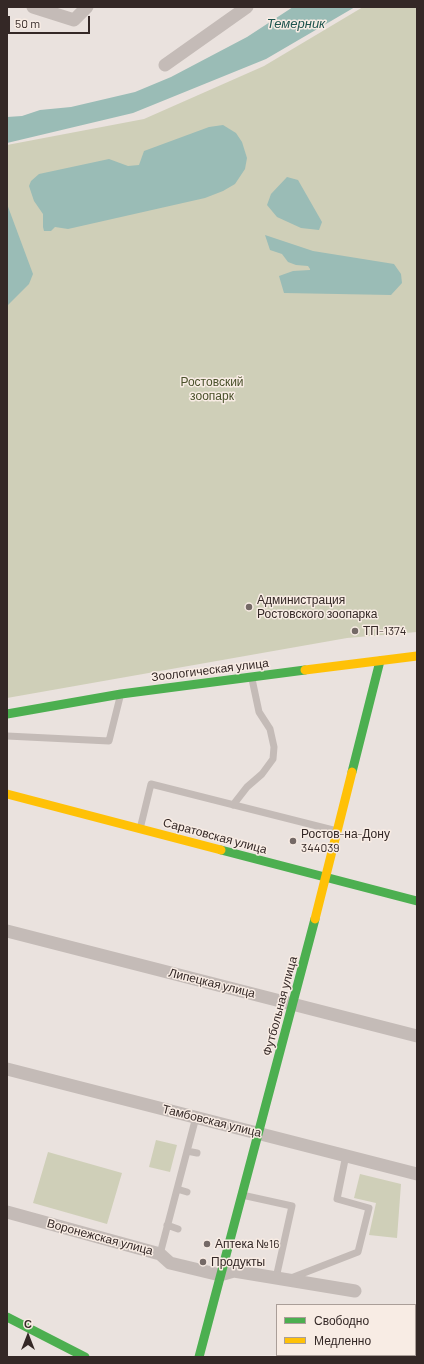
<!DOCTYPE html>
<meta charset="utf-8">
<style>
body{margin:0}
#map{position:relative;width:424px;height:1364px;overflow:hidden;background:#eae2de;font-family:Barlow,sans-serif}
canvas{display:block}
.frame{position:absolute;inset:0;border:8px solid #342826;pointer-events:none}
.legend{position:absolute;left:276px;top:1304px;width:140px;height:52px;box-sizing:border-box;background:#f8ece4;border:1px solid #aa9e98;margin:0;padding:5px 7px;list-style:none;font-size:12px;color:#342826}
.legend li{display:flex;align-items:center;gap:8px;height:20px}
.legend b{width:20px;border:1px solid #aa9e98}
.north{position:absolute;left:8px;top:1316px;width:40px;height:40px;-webkit-text-stroke:3px #f8ece4;paint-order:stroke;rotate:0deg;font-size:11px;font-weight:700;line-height:16px;text-align:center;color:#342826}
.north::after{content:'';display:block;margin:auto;width:14px;height:18px;background:#342826;clip-path:polygon(50% 0,100% 100%,50% 72%,0 100%)}
.scale{position:absolute;left:8px;top:16px;width:82px;height:18px;box-sizing:border-box;border:2px solid #342826;border-top:0;padding-left:5px;font-size:12px;line-height:14px;white-space:nowrap;color:#342826;-webkit-text-stroke:3px #f8ece4;paint-order:stroke}
</style>
<div id="map">
<canvas width="424" height="1364"></canvas>
<div class="frame"></div>
<ul class="legend">
<li><b style="height:5px;background:#4caf50"></b>Свободно</li>
<li><b style="height:5px;background:#ffc107"></b>Медленно</li>
</ul>
<div class="north">С</div>
<div class="scale">50 m</div>
</div>
<script>
const ctx = document.querySelector('canvas').getContext('2d');
ctx.lineJoin = 'round';
function paint(path, color) { ctx.fillStyle = color; ctx.fill(path, 'evenodd'); }
const poly = rows => new Path2D(rows.map(r => 'M' + r).join(''));
function stroke(path, color, width, dash) { ctx.strokeStyle = color; ctx.lineWidth = width; ctx.lineCap = dash ? 'butt' : 'round'; ctx.setLineDash(dash || []); ctx.stroke(path); }
function label(font, color, halo, rows, align = 'center') {
  ctx.font = font + ' Barlow,sans-serif'; ctx.lineWidth = 3; ctx.setLineDash([]); ctx.textBaseline = 'middle'; ctx.strokeStyle = halo; ctx.fillStyle = color; for (const [text, x, y, turn = 0] of rows) {
    ctx.save(); ctx.translate(x, y); ctx.rotate((+turn || 0) * Math.PI / 180); ctx.textAlign = isNaN(turn) ? turn : align; if (halo) ctx.strokeText(text, 0, 0); ctx.fillText(text, 0, 0); ctx.restore();
  }
}
paint(poly([
 [363,7,417,7,417,632,347,638,7,698,7,145,144,119,264,66],
 [156,1140,177,1145,170,1172,149,1167],
 [48,1152,122,1173,107,1224,33,1203],
 [360,1174,401,1184,397,1238,369,1235,376,1203,354,1198]
]), '#cfcfb8');
paint(poly([
 [293,7,355,7,266,59,133,113,7,143,7,117,22,116,40,110,71,107,135,92,171,77,247,37],
 [223,125,236,133,242,142,247,158,245,169,235,184,223,191,205,198,68,229,55,227,51,231,44,231,43,227,43,214,34,201,29,186,31,181,39,174,109,159,128,166,139,165,144,151,209,127],
 [287,177,298,180,322,222,319,230,301,228,277,217,267,205,271,194],
 [7,204,33,274,29,284,7,306],
 [265,235,313,251,394,264,401,274,402,283,391,295,284,293,279,276,293,271,310,270,310,269,308,266,296,265,288,262,282,254,270,250]
]), '#9abcb6');
stroke(poly([
 [7,736,109,741,120,697],
 [233,805,247,787,262,774,273,759,274,747,270,729,259,712,252,679],
 [140,829,151,784,337,831],
 [187,1151,197,1153],
 [177,1189,187,1192],
 [242,1195,292,1206,276,1278],
 [167,1225,178,1229],
 [160,1254,196,1117],
 [291,1278,358,1252,369,1208,337,1199,346,1155]
]), '#c4bbb7', 7);
stroke(poly([
 [33,7,74,20,87,7],
 [165,65,247,7],
 [7,931,417,1036],
 [7,1069,417,1174],
 [7,1212,160,1254,170,1263,220,1275,234,1271,355,1291]
]), '#c4bbb7', 13);
stroke(poly([
 [7,714,121,694,305,670],
 [352,772,380,661],
 [221,850,417,901],
 [7,1317,85,1357],
 [199,1357,315,919]
]), '#4caf50', 9);
stroke(poly([
 [305,670,417,656],
 [7,794,221,850],
 [315,919,352,772]
]), '#ffc107', 9);
for (const [x, y, r, color] of [
 [249,607,4,"#746966"],
 [355,631,4,"#746966"],
 [293,841,4,"#746966"],
 [207,1244,4,"#746966"],
 [203,1262,4,"#746966"]
]) { const dot = new Path2D(); dot.arc(x, y, r, 0, 2 * Math.PI); ctx.fillStyle = color; ctx.fill(dot); stroke(dot, '#f8ece4', 1.5); }
label('12px', '#4a512b', '#f8ece4', [
 ["Ростовский",212,382],
 ["зоопарк",212,396]
]);
label('12px', '#342826', '#f8ece4', [
 ["Администрация",257,600],
 ["Ростовского зоопарка",257,614],
 ["ТП-1374",363,631],
 ["Ростов-на-Дону",301,834],
 ["344039",301,848],
 ["Аптека №16",215,1244],
 ["Продукты",211,1262]
], 'left');
label('12px', '#342826', '#f8ece4', [
 ["Зоологическая улица",210,670,-7],
 ["Саратовская улица",215,836,15],
 ["Липецкая улица",212,983,14],
 ["Футбольная улица",280,1006,-75],
 ["Тамбовская улица",212,1121,14],
 ["Воронежская улица",100,1237,15]
]);
label('italic 13px', '#1d544e', '#f8ece4', [
 ["Темерник",296,24]
]);
</script>
